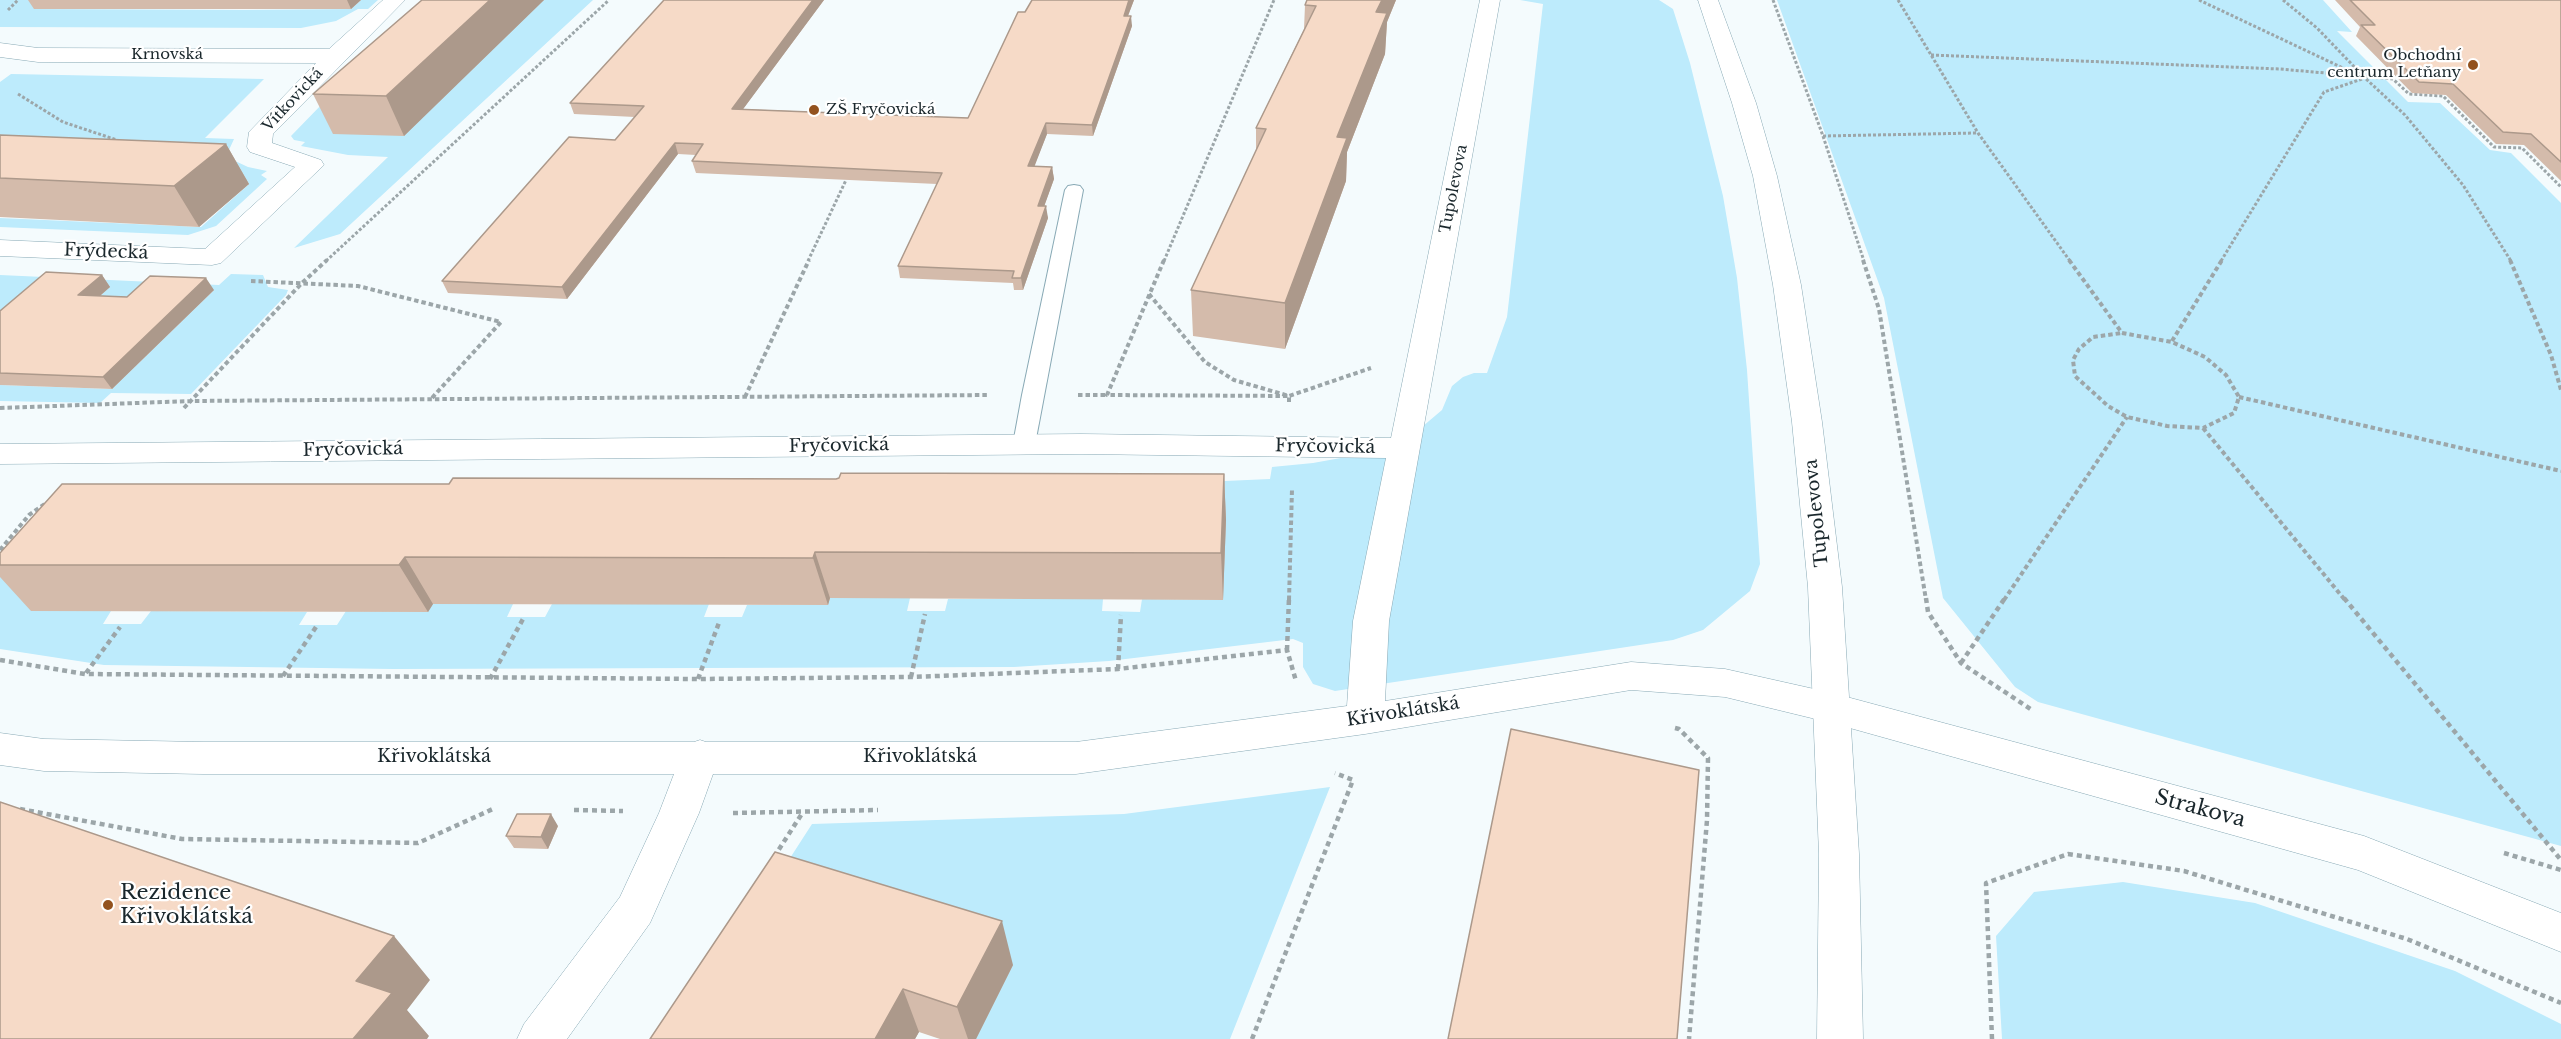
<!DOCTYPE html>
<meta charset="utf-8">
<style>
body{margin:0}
canvas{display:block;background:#f4fbfd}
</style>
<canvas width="2561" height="1039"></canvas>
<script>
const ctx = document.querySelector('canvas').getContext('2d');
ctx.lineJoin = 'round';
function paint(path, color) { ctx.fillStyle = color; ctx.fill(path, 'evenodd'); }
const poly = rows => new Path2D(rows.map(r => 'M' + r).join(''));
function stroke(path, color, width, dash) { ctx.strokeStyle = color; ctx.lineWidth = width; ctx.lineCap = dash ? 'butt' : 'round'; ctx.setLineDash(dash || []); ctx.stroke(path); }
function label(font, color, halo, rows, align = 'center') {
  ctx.font = font + ' "Libre Baskerville",serif'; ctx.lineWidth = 4.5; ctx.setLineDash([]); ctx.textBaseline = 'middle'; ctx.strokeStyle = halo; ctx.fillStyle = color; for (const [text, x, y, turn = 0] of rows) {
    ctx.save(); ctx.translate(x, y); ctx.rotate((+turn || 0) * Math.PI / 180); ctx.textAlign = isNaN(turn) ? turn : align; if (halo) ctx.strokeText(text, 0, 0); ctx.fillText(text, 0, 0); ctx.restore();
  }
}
paint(poly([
 [0,0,47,0,35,9,245,10,351,9,361,0,378,0,368,9,358,9,336,21,301,28,0,27],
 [423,0,593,0,340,234,294,248,388,157,348,155,301,146,305,142,294,140,291,136],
 [1520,0,1659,0,1673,9,1690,63,1723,196,1737,278,1747,370,1760,564,1750,591,1703,630,1673,640,1335,691,1313,684,1303,667,1303,643,1293,639,1109,661,1014,667,393,669,104,665,0,649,0,563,111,611,103,624,141,624,151,611,307,612,299,625,337,625,346,611,425,612,432,604,513,604,507,617,545,617,552,604,709,604,704,617,742,617,747,605,825,605,828,604,830,598,910,598,907,611,945,611,948,599,1103,599,1102,611,1140,612,1142,599,1220,600,1223,599,320,485,1225,481,1270,479,1272,467,1313,463,1385,450,1416,432,1442,410,1452,386,1463,377,1474,373,1487,373,1507,317,1543,4],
 [1777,0,2323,0,2352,32,2337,31,2408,102,2440,103,2490,150,2511,153,2561,203,2561,846,2038,702,2015,687,1943,598,1884,298],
 [11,74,264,79,205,138,234,139,229,150,233,160,248,167,267,171,261,175,267,179,216,226,188,235,0,227,0,218,201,227,248,185,0,174,0,82],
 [231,274,263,275,268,287,288,290,286,295,191,394,111,393,100,403,0,401,0,385,112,389,213,291,135,309,87,307,109,287,0,331,0,275,219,285],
 [1330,787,1230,1039,975,1039,723,962,812,824,1124,814],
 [2123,882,2255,903,2455,971,2561,1024,2561,1039,2002,1039,1996,936,2034,892]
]), '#bdebfc');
const lane = poly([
 [1074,185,1080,186,1083,190,1035,444,1032,449,1024,451,1016,449,1013,444,1022,395,1065,190,1068,186,1074,185]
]);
const street = poly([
 [383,0,405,0,273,134,272,143,321,160,324,165,221,263,212,265,0,256,0,240,205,249,295,167,250,152,247,147,249,132,316,63,38,62,0,57,0,43,38,48,329,49,383,0],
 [1480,0,1500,0,1389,621,1385,701,1631,662,1725,669,1832,693,2364,836,2561,913,2561,952,2358,870,1832,723,1725,697,1631,690,1365,734,1076,774,713,774,699,813,650,923,567,1039,517,1039,524,1024,620,897,659,813,674,774,203,774,44,771,0,765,0,733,44,739,203,742,694,742,700,740,706,742,1076,742,1347,706,1353,621,1386,458,1081,454,0,464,0,444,1081,434,1391,438,1480,0]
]);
const secondary = poly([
 [1698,0,1718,0,1756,103,1777,176,1801,285,1822,422,1842,587,1859,854,1863,1039,1817,1039,1819,854,1813,708,1808,587,1792,422,1773,285,1753,176,1732,103,1698,0]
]);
stroke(lane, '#88a9b5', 2);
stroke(street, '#88a9b5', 1);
stroke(secondary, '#88a9b5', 1);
stroke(poly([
 [1773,0,1823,136,1864,261],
 [1898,0,1978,133,2070,261],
 [2199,0,2362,77],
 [2283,0,2317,28,2365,78,2405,115,2463,185,2511,261],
 [8,10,18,0],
 [1931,55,2280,69,2393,79,2409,94,2443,96,2494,147,2522,148,2561,187],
 [18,94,63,122,117,140],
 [1823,136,1977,133],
 [326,261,609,0],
 [808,261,846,180],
 [1164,261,1274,0],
 [2221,261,2324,92,2362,79]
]), '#9ca6a9', 3, [3, 2]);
stroke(poly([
 [1164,260,1107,395,1289,396,1289,403],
 [1863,260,1879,309,1926,600],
 [2069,260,2122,333],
 [2510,260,2551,355,2561,390],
 [251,281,358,286,501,322,431,399],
 [1149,294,1205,362,1234,380,1289,396,1371,368],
 [2122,333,2172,342,2205,357,2226,375,2239,397,2234,413,2203,428,2167,426,2127,417,2108,406,2075,376,2073,360,2079,349,2093,337,2122,333],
 [2172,341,2222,260],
 [1078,395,1107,395],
 [745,397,809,260],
 [2239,397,2561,471],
 [0,408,191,401,989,395],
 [184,408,302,283,327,260],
 [2203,428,2345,600],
 [0,550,29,515,46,503],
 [1289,600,1292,489],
 [2004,600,2127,417]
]), '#9ca6a9', 4, [4.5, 3]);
stroke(poly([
 [1926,598,1928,612,1961,663,2032,710],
 [2344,598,2561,860],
 [1287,650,1289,598],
 [0,660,85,674,698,679,911,677,1118,669,1287,650,1296,681],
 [1961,663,2005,598],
 [1118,669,1121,615],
 [86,673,120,627],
 [283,676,316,627],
 [911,677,925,614],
 [490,679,523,619],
 [698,679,720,620],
 [1675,728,1679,729,1708,758,1707,820,1689,1039],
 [20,809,182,839,418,843,495,808],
 [574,810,623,811],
 [733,813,878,810],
 [2504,853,2561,870],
 [774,857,803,812],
 [1252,1039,1353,780,1335,773],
 [1992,1039,1986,883,2068,854,2184,871,2407,939,2561,1003]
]), '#9ca6a9', 4.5, [5, 4]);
paint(lane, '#fff');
paint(street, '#fff');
paint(secondary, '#fff');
paint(poly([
 [28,0,361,0,351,9,34,9],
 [422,0,544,0,404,136,333,134,313,94],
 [664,0,824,0,743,109,968,118,1032,0,1134,0,1128,16,1132,26,1093,136,1047,134,1034,166,1052,167,1054,179,1044,206,1048,218,1023,290,1014,290,1013,283,900,278,898,266,937,184,696,173,692,161,696,155,678,154,567,299,448,293,442,281,615,140,635,117,574,114,570,103],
 [1307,0,1396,0,1387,22,1385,54,1347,152,1346,181,1285,349,1193,336,1191,290,1256,151,1256,128,1304,29,1305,5],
 [2335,0,2561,0,2561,181,2524,145,2496,144,2446,95,2412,93,2356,36,2360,27],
 [0,135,226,144,249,184,199,227,0,217],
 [102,275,110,287,100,296,127,297,214,290,112,389,0,385,0,311],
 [1224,474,1226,520,1223,600,830,598,828,605,433,604,428,612,31,611,0,577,0,553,446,484],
 [558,826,548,849,514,848,506,836],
 [1013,965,976,1039,940,1039,919,1032,915,1039,650,1039]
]), '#d4bbab');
paint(poly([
 [347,0,361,0,351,9],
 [490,0,544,0,404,136,386,96],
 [813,0,824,0,735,120,732,109],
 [1129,0,1134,0,1124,26,1124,16],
 [1382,0,1396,0,1387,22,1385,54,1347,152,1346,181,1285,349,1285,303,1376,12],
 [1131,16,1132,26,1093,136,1092,125],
 [1046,123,1047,134,1030,178,1028,166],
 [675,143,678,154,567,299,562,287],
 [226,144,249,184,199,227,174,186],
 [1052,167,1054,179,1040,218,1038,206],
 [1046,206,1048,218,1023,290,1021,278],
 [102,275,110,287,87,307,78,295],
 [206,278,214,290,112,389,103,377],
 [1224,474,1226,520,1223,600,1221,553],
 [815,552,830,598,828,605,813,558],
 [405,557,433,604,428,612,399,565],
 [551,814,558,826,548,849,541,837],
 [1002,921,1013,965,976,1039,968,1039,957,1007],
 [394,936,430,980,407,1010,429,1036,427,1039,353,1039,356,981],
 [903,989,919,1032,915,1039,875,1039]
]), '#ac998b');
const building = poly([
 [422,0,490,0,386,96,313,94,422,0],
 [664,0,813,0,732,109,968,118,1018,12,1025,12,1032,0,1129,0,1124,16,1131,16,1092,125,1046,123,1028,166,1052,167,1038,206,1046,206,1021,278,1012,278,1014,271,898,266,942,173,692,161,703,144,675,143,562,287,442,281,569,137,615,140,644,106,570,103,664,0],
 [1307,0,1382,0,1376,12,1387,13,1337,137,1347,138,1285,303,1191,290,1266,129,1256,128,1316,6,1305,5,1307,0],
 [2350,0,2561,0,2561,162,2531,134,2503,132,2453,84,2419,82,2361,25,2375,25,2350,0],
 [0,135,226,144,174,186,0,178,0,135],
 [46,272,102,275,78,295,127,297,150,276,206,278,103,377,0,373,0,311,46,272],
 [841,473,1224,474,1221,553,815,552,813,558,405,557,399,565,0,565,0,553,62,484,449,484,453,478,836,479,839,478,841,473],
 [1511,729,1699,770,1677,1039,1448,1039,1511,729],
 [0,802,394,936,356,981,392,993,353,1039,0,1039,0,802],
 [517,814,551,814,541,837,506,836,517,814],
 [775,852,1002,921,957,1007,903,989,875,1039,650,1039,775,852]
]);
paint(building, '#f6dac7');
stroke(building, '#ac998b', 1.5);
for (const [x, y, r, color] of [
 [2473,65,6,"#93521e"],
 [814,110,6,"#93521e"],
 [108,905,6,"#93521e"]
]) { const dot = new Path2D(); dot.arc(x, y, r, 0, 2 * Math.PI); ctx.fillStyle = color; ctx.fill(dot); stroke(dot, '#fff', 2); }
label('15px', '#1a272c', '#fff', [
 ["Krnovská",167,55],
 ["Vítkovická",293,100,-47],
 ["Tupolevova",1454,189,-79]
]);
label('15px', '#1a272c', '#fff', [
 ["Obchodní",2461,56],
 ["centrum Letňany",2461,73],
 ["ZŠ Fryčovická",826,110,"left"]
], 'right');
label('18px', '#1a272c', '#fff', [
 ["Frýdecká",106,252,2],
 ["Fryčovická",839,446,-1],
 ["Fryčovická",1325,447,1],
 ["Fryčovická",353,450,-1],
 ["Tupolevova",1817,513,-96],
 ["Křivoklátská",1403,712,-9],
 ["Křivoklátská",434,757],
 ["Křivoklátská",920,757]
]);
label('21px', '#1a272c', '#fff', [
 ["Strakova",2200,809,15]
]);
label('21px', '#1a272c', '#fff', [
 ["Rezidence",120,893],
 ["Křivoklátská",120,917]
], 'left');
</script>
